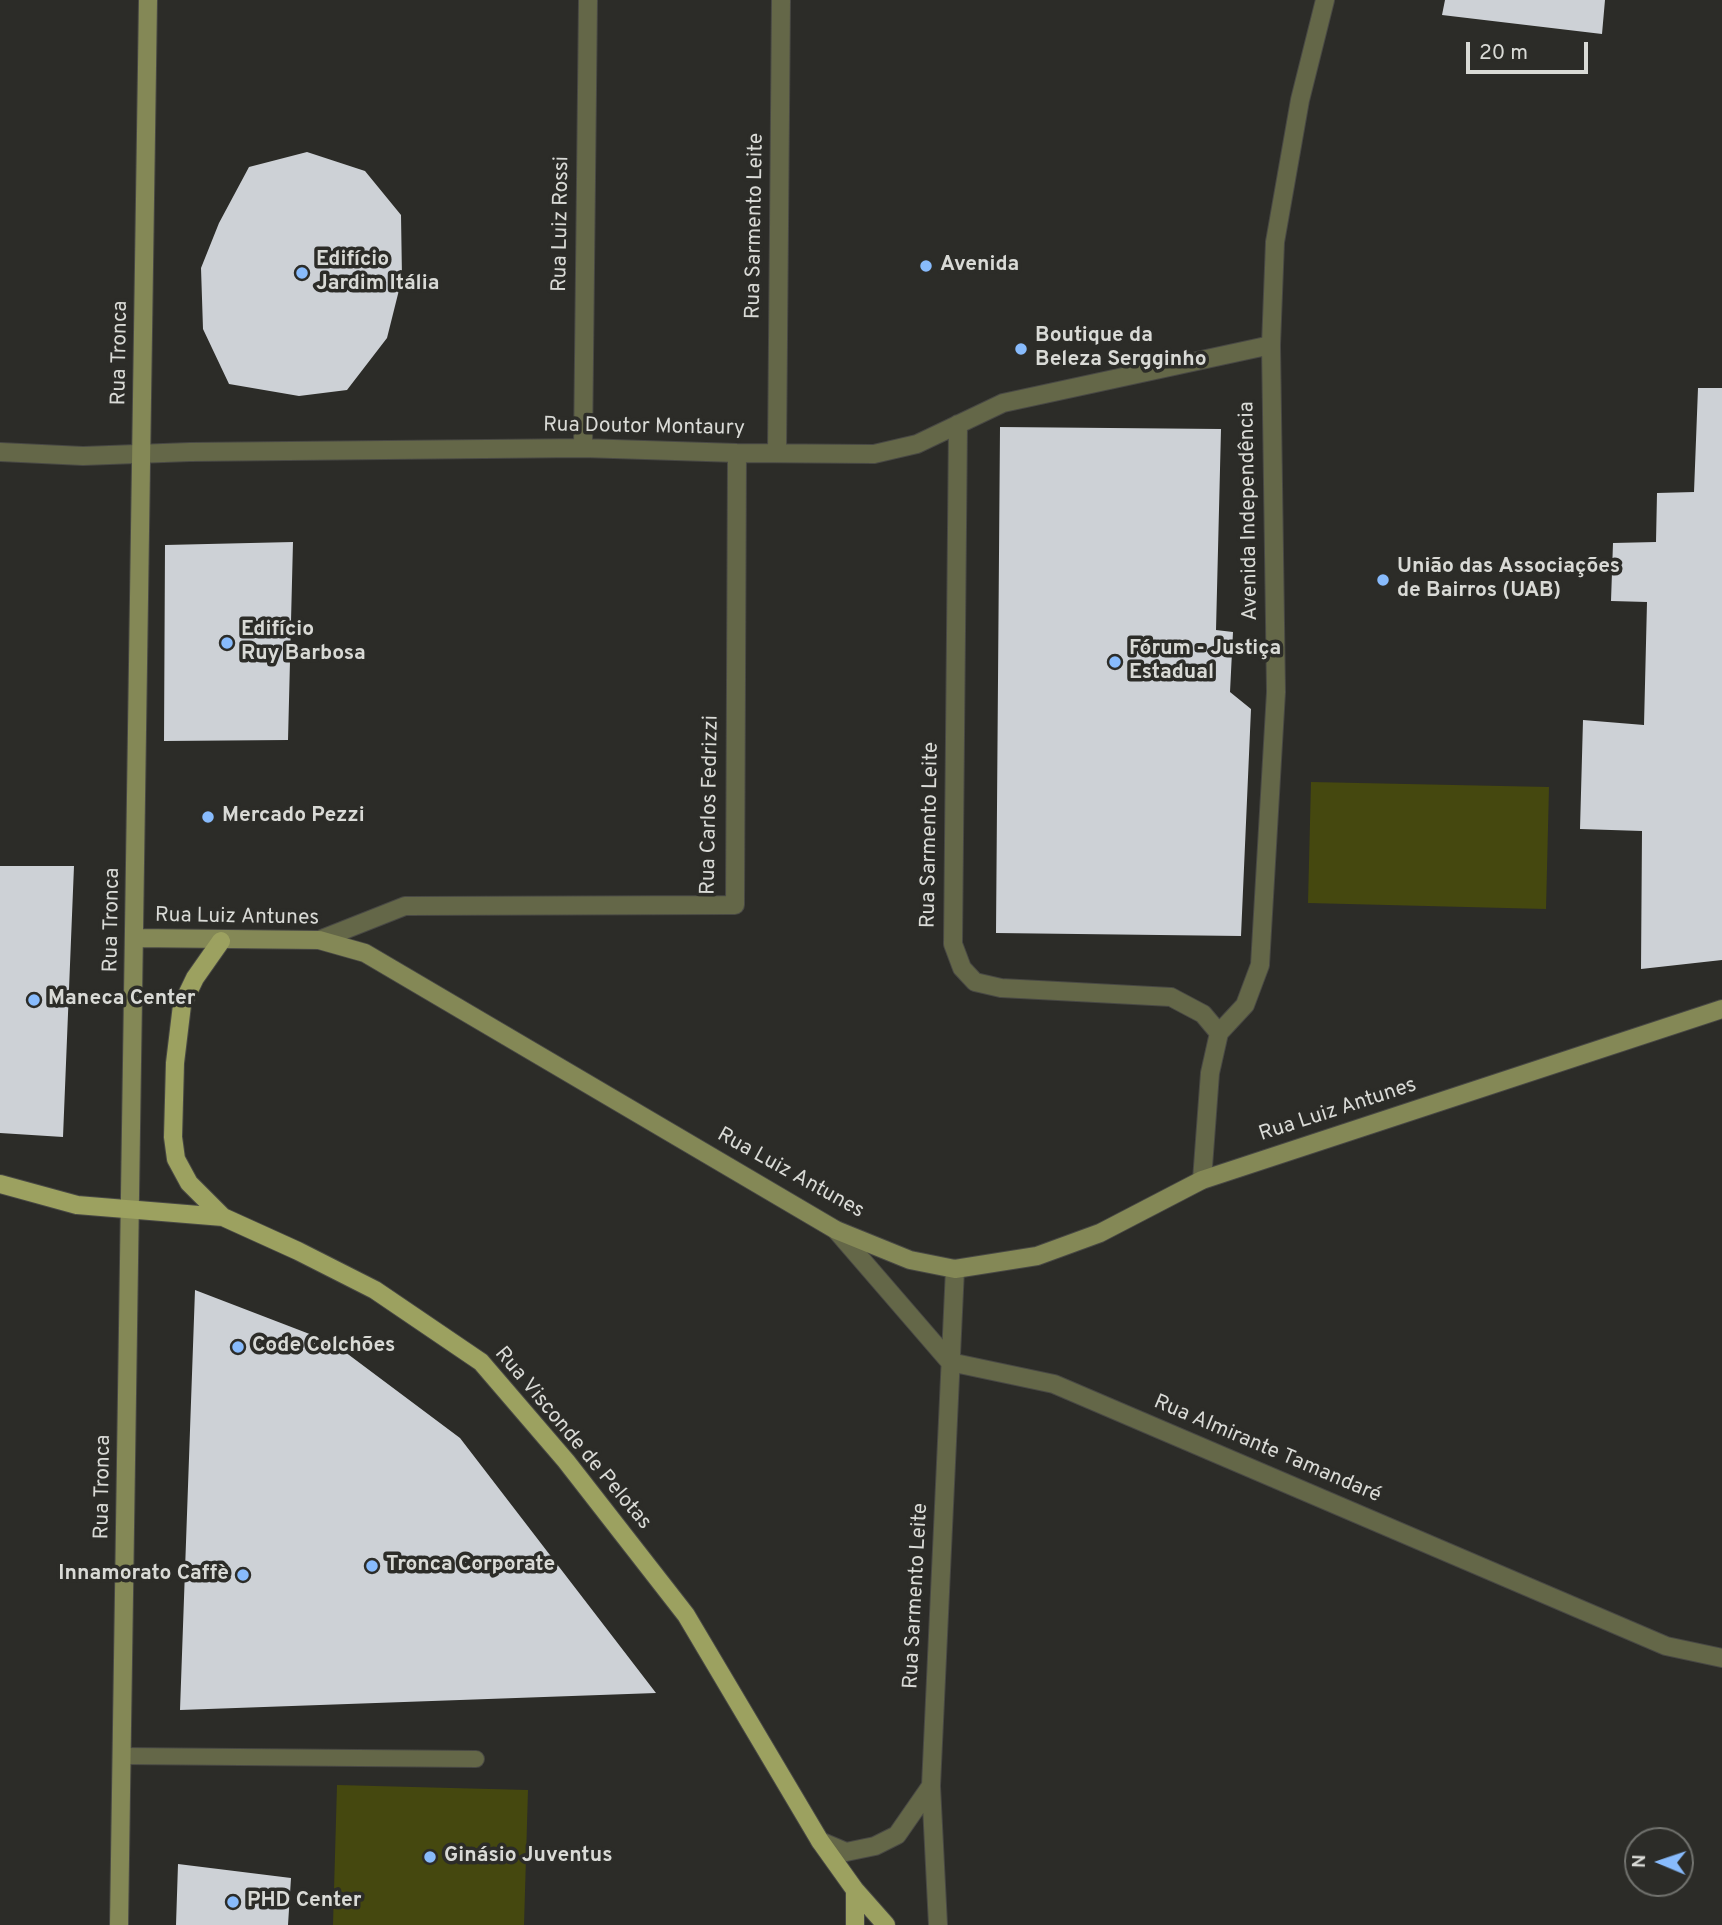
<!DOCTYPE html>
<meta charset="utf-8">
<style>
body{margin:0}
#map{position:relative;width:1722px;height:1925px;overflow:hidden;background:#2c2c28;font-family:Overpass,sans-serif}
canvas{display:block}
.north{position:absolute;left:1624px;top:1827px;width:70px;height:70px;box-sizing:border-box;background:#2c2c28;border:2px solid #71726e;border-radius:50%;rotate:272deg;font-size:19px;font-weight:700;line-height:28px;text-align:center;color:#d9dad6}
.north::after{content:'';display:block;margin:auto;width:24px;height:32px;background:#88bbfc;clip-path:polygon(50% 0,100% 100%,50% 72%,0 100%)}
.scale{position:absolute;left:1466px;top:42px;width:122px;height:32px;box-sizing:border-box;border:4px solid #d9dad6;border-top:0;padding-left:9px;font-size:21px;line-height:24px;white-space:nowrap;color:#d9dad6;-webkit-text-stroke:5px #2c2c28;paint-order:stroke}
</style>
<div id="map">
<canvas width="1722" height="1925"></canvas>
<div class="north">N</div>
<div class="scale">20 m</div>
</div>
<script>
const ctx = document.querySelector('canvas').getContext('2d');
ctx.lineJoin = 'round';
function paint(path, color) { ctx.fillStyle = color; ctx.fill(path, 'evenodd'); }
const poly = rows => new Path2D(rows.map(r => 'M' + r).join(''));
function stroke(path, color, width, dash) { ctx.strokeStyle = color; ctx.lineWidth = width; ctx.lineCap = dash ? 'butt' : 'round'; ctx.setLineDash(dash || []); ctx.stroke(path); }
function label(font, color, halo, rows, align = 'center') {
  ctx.font = font + ' Overpass,sans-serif'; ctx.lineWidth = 7; ctx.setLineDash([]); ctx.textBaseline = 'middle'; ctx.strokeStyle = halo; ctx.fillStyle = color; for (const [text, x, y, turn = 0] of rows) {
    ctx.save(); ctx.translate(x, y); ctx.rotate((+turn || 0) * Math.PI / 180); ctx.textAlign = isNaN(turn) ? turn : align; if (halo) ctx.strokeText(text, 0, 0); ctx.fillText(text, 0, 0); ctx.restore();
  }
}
paint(poly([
 [1311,782,1549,787,1546,909,1308,903],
 [337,1785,528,1790,524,1925,333,1925]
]), '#45480f');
paint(poly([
 [1445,0,1605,0,1602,34,1442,15],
 [307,152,365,171,401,215,402,278,387,338,347,390,299,396,229,384,203,329,201,268,219,223,249,167],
 [1698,388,1722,388,1722,960,1641,969,1642,831,1580,829,1583,720,1644,725,1647,602,1611,601,1613,543,1656,542,1657,493,1694,492],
 [1000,427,1221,429,1216,630,1233,632,1230,692,1251,709,1241,936,996,933],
 [293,542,288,740,164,741,165,545],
 [0,866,74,866,63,1137,0,1133],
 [195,1290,333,1343,460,1438,656,1693,180,1710],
 [178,1864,291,1878,288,1925,176,1925]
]), '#cdd1d6');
const lane = poly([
 [122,1756,476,1759]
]);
const street = poly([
 [958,424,953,944,962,968,975,982,1001,988,1171,997,1203,1014,1219,1033],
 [583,448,588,0],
 [0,452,83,456,190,452,583,448,737,453,874,454,917,444,1003,403,1271,345],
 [777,453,781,0],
 [319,940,405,906,735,905,737,453],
 [1202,1180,1210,1073,1219,1033,1245,1005,1260,965,1276,692,1271,345,1275,242,1300,100,1325,0],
 [836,1230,950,1362,1054,1384,1666,1646,1722,1658],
 [820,1841,846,1852,875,1846,897,1835,931,1786],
 [938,1925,931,1786,955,1269]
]);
const secondary = poly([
 [135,938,319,940,365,953,836,1230,910,1260,955,1269,1037,1256,1100,1233,1202,1180,1722,1009],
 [119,1925,148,0]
]);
const primary = poly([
 [221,941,195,978,182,1005,175,1063,173,1137,176,1159,189,1183,223,1217],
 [0,1184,77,1205,223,1217,298,1251,375,1290,481,1362,566,1461,686,1615,820,1841,855,1890,886,1925],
 [855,1890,855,1925]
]);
stroke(lane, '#484844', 18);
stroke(street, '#484844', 20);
stroke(secondary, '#484844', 20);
stroke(primary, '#484844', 20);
stroke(lane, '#646748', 16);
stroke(street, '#646748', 18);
stroke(secondary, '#848856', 18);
stroke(primary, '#9ca160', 18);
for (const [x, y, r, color] of [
 [926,266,7,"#88bbfc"],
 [302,273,7,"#88bbfc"],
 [1021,349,7,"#88bbfc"],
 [1383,580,7,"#88bbfc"],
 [227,643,7,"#88bbfc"],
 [1115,662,7,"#88bbfc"],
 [208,817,7,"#88bbfc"],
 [34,1000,7,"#88bbfc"],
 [238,1347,7,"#88bbfc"],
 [372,1566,7,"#88bbfc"],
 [243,1575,7,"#88bbfc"],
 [430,1857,7,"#88bbfc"],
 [233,1902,7,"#88bbfc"]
]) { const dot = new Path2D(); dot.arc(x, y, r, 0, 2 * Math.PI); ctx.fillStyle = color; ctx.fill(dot); stroke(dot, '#2c2c28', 2.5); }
label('21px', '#d9dad6', '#2c2c28', [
 ["Rua Luiz Rossi",562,224,-89],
 ["Rua Sarmento Leite",756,226,-89],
 ["Rua Tronca",121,353,-89],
 ["Rua Doutor Montaury",644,428,1],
 ["Avenida Independência",1250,511,-91],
 ["Rua Carlos Fedrizzi",711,805,-89],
 ["Rua Sarmento Leite",931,835,-89],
 ["Rua Luiz Antunes",237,918,1],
 ["Rua Tronca",113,920,-89],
 ["Rua Luiz Antunes",1338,1111,-18],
 ["Rua Luiz Antunes",790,1174,29],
 ["Rua Visconde de Pelotas",572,1439,50],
 ["Rua Almirante Tamandaré",1267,1450,23],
 ["Rua Tronca",104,1487,-89],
 ["Rua Sarmento Leite",917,1596,-87]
]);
label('bold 21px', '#d9dad6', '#2c2c28', [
 ["Edifício",316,261],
 ["Jardim Itália",316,285],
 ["Avenida",940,266],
 ["Boutique da",1035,337],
 ["Beleza Sergginho",1035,361],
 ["União das Associações",1397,568],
 ["de Bairros (UAB)",1397,592],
 ["Edifício",241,631],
 ["Ruy Barbosa",241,655],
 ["Fórum - Justiça",1129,650],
 ["Estadual",1129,674],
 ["Mercado Pezzi",222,817],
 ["Maneca Center",48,1000],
 ["Code Colchões",252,1347],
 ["Tronca Corporate",386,1566],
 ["Innamorato Caffè",229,1575,"right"],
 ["Ginásio Juventus",444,1857],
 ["PHD Center",247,1902]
], 'left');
</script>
